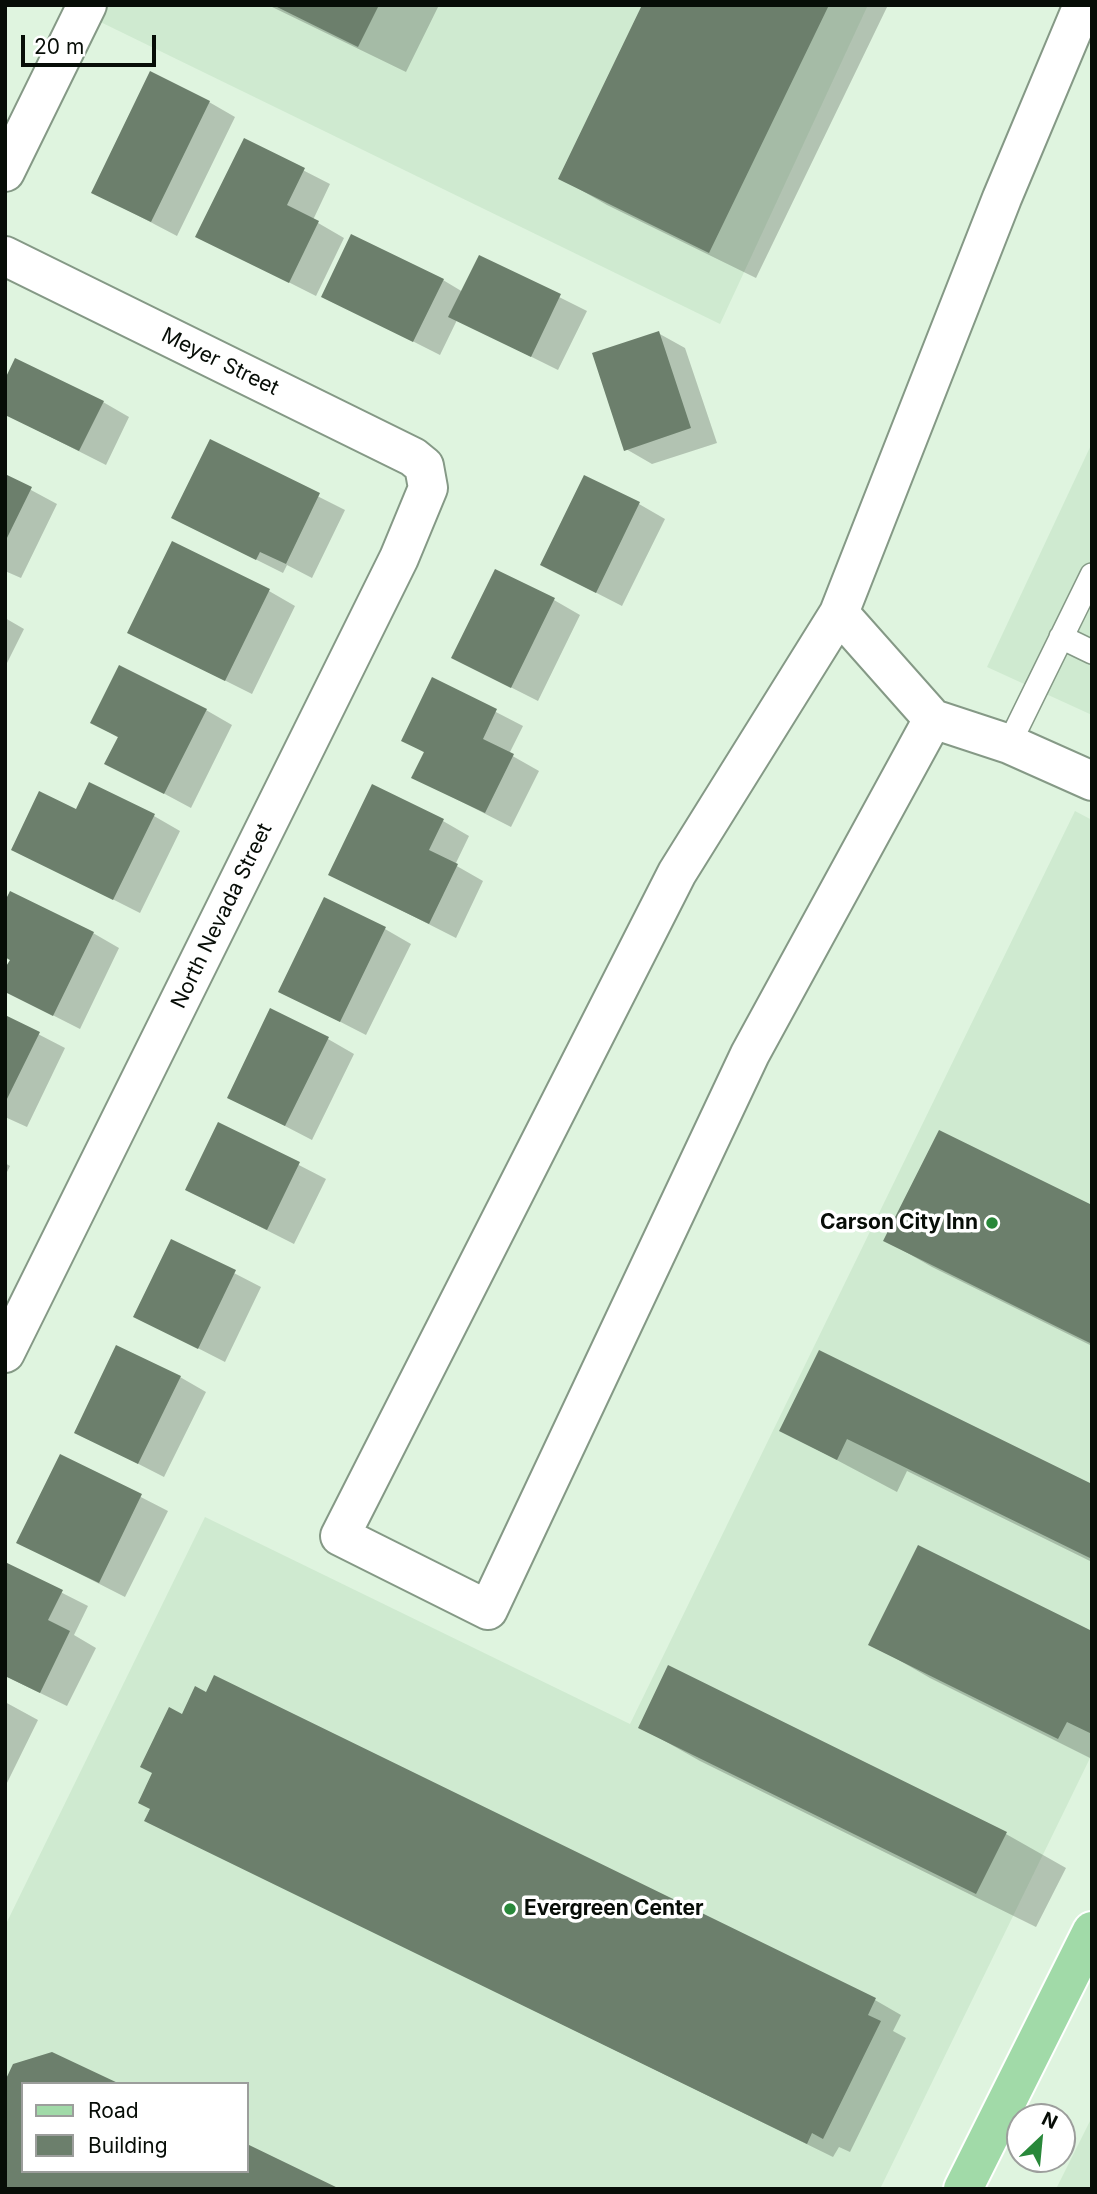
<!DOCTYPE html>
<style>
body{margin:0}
#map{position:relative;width:1097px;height:2194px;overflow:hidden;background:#dff4df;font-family:Inter,sans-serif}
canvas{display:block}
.frame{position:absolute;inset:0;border:7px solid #070d07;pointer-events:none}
.legend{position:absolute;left:21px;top:2082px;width:228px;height:91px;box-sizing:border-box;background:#fff;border:2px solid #9c9e9c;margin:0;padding:9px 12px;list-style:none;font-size:21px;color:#070d07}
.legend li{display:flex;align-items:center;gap:14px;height:35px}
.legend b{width:35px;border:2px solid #9c9e9c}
.north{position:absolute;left:1006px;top:2103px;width:70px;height:70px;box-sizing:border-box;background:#fff;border:2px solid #9c9e9c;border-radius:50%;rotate:26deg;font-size:19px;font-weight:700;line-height:28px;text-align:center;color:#070d07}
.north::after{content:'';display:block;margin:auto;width:24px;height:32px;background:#29883a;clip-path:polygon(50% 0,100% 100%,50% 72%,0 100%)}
.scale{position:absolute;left:21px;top:35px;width:135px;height:32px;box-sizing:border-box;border:4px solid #070d07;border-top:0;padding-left:9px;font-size:21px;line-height:24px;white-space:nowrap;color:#070d07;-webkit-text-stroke:5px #fff;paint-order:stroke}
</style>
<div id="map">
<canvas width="1097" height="2194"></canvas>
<div class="frame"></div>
<ul class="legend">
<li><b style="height:9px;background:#a1daa8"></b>Road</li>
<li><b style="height:19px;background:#6c7f6c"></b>Building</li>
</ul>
<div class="north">N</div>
<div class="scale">20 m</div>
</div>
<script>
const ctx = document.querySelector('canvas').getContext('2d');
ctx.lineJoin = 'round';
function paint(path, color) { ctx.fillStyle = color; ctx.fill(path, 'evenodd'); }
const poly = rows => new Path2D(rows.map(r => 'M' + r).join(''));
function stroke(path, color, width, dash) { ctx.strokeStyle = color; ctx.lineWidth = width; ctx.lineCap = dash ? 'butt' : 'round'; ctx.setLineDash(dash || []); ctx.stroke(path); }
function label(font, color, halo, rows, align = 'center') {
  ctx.font = font + ' Inter,sans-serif'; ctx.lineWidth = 7; ctx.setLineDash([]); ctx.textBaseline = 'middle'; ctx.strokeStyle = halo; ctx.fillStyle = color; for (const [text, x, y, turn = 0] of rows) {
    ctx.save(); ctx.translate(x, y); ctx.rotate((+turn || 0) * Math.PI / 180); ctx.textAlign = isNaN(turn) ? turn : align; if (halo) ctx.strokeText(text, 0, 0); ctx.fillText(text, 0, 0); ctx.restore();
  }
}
paint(poly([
 [86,5,868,5,720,324,82,13],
 [1092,443,1092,715,987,667],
 [1075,811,1092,820,1092,1754,880,2189,5,2189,5,1926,205,1517,630,1724],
 [23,2084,247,2084,247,2171,23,2171],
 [1092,2117,1092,2189,1056,2189]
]), '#cfead0');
paint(poly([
 [268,5,439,5,406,72],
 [644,5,888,5,756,278,607,205,560,178],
 [209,102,235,117,177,236,93,192],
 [244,140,330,184,313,220,344,238,316,296,197,236],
 [479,257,587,311,558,370,457,320,440,355,323,296,443,280,463,292],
 [658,333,685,348,717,443,652,464,626,449],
 [103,402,129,417,106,465,5,414],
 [210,442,345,510,312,578,287,565,283,573,173,518],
 [5,476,57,504,21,578,5,571],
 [639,504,665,519,622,606,542,565],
 [269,591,295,606,252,694,130,633],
 [554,600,580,615,538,701,453,658],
 [5,618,24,629,5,667],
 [432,679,523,726,509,754,539,771,511,827,413,777,425,753,403,740],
 [206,710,232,725,191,808,107,763,119,738,92,722],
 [77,811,154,816,180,831,140,913,13,849],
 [443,821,469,836,455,865,483,881,456,938,330,874],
 [5,905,93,933,119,948,80,1029,5,991,11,961,5,957],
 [385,929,411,944,366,1035,280,991],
 [5,1017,65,1048,27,1127,5,1117],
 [328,1039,354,1054,312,1140,229,1097],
 [219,1124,326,1179,294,1244,187,1190],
 [5,1163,10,1166,5,1176],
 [1092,1207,1092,1346,932,1267,885,1240],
 [172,1241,261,1287,225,1362,135,1316],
 [820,1353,1092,1486,1092,1562,907,1471,897,1492,782,1431],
 [180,1377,206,1392,164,1477,76,1432],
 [61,1456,168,1511,125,1597,19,1543],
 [5,1564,88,1606,74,1635,96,1648,67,1706,5,1676],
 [1092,1633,1092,1759,930,1678,871,1644],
 [669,1668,1006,1834,1066,1868,1036,1927,700,1761,640,1727],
 [5,1702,38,1720,5,1787],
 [183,1716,875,2000,901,2015,893,2031,906,2038,850,2152,839,2147,833,2157,146,1820]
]), '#0003');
paint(poly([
 [273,5,379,5,358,47],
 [642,5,829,5,709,253,558,179],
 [150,71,210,101,151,222,91,193],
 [244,138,305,168,287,205,319,221,289,283,195,237],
 [351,234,444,279,413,342,321,297],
 [479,255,561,294,531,357,448,317],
 [659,331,691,428,624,451,592,353],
 [15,358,104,401,79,451,5,415,5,379],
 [210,439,320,493,286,564,260,552,256,560,171,518],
 [5,474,32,487,5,542],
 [584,475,640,502,596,593,540,565],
 [172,541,270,589,225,681,127,633],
 [495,569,555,598,511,688,451,658],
 [119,665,207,709,164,794,104,764,118,737,90,723],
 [432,677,497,709,483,739,514,754,485,813,411,778,424,752,401,741],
 [89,782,155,814,113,900,11,850,39,791,76,809],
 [372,784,444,819,429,850,458,864,429,924,328,875],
 [10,891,94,932,53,1016,5,992,5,968,10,960,5,957,5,901],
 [324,897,386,927,340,1022,278,992],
 [270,1008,329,1037,285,1126,227,1098],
 [5,1015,40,1032,5,1103],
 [218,1122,300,1162,267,1230,185,1190],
 [939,1130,1092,1205,1092,1344,883,1241],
 [171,1239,236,1270,198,1349,133,1317],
 [116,1345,181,1376,138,1464,74,1433],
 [819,1350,1092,1484,1092,1559,847,1439,837,1460,779,1431],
 [60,1454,142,1494,99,1583,16,1543],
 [918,1545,1092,1631,1092,1734,1067,1722,1058,1739,868,1645],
 [5,1562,63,1590,48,1620,70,1631,40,1693,5,1676],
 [668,1665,1007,1832,976,1894,638,1728],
 [214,1675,876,1998,868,2015,881,2021,823,2139,812,2133,807,2144,144,1821,150,1809,138,1803,152,1773,140,1767,169,1707,182,1714,195,1686,206,1692],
 [52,2052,120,2084,23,2084,23,2171,247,2171,247,2144,340,2189,5,2189,5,2081,13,2064]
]), '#6c7f6c');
const lane = poly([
 [1061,637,1092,652],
 [1009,744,1092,575]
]);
const street = poly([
 [5,172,87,5],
 [5,256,413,457,424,466,428,488,399,558,5,1353],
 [839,613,933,719,1009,744,1092,781],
 [933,719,750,1054,488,1610,340,1536,677,873,839,613,1002,198,1083,5]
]);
const primary = poly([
 [963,2189,1092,1931]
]);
stroke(lane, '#859986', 26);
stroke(street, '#859986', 42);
stroke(primary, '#fff', 42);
stroke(lane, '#fff', 23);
stroke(street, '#fff', 38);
stroke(primary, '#a1daa8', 38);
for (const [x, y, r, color] of [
 [992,1223,7,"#29883a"],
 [510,1909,7,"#29883a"]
]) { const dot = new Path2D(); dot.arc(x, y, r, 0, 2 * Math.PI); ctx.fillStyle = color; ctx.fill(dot); stroke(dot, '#fff', 2.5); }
label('21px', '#070d07', '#fff', [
 ["Meyer Street",220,362,26],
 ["North Nevada Street",222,916,-64]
]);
label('bold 21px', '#070d07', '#fff', [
 ["Carson City Inn",978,1223],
 ["Evergreen Center",524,1909,"left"]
], 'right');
</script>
